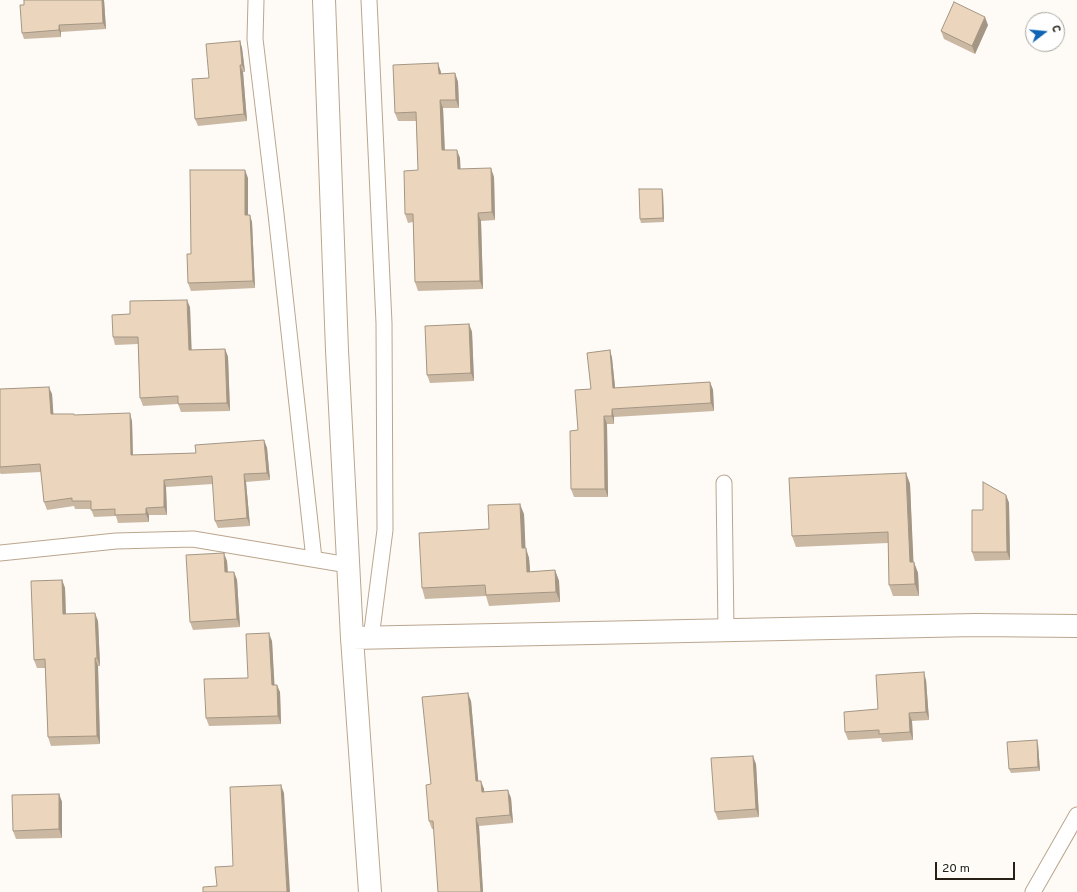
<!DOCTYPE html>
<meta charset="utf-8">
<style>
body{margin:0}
#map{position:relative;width:1077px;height:892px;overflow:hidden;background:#fefaf5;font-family:Overpass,sans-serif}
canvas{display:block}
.north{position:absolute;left:1025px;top:12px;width:40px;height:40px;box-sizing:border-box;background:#fff;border:1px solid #a9a6a2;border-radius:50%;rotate:74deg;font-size:11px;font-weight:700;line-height:16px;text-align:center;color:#272016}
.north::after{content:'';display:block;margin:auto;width:14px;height:18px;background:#0f65b3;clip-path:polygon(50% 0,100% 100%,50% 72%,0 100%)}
.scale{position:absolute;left:935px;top:862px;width:80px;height:18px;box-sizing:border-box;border:2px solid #272016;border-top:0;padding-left:5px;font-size:12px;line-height:14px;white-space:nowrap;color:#272016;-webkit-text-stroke:3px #fff;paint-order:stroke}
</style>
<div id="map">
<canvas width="1077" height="892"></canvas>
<div class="north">С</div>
<div class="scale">20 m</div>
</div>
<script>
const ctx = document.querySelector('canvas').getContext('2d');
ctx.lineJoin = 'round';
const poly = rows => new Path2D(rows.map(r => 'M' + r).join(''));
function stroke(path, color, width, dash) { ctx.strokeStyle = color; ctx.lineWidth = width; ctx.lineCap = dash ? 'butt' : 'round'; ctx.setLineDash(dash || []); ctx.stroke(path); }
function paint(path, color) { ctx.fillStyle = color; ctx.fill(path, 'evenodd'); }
const lane = poly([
 [256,0,255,39,276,214,314,559],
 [369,0,384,323,385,530,371,638],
 [724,483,726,630],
 [0,553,116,541,193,539,348,565],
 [1033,892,1077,815]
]);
const street = poly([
 [324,0,337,350,352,638]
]);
const secondary = poly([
 [370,892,352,638,975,625,1077,626]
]);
stroke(lane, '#baa68f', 17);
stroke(street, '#baa68f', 24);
stroke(secondary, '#baa68f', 24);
stroke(lane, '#fff', 15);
stroke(street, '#fff', 22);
stroke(secondary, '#fff', 22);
paint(poly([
 [24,0,104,0,106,29,61,32,61,37,24,39,22,33,24,5],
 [988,25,975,54,944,39,941,31],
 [240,41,242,48,245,72,243,72,247,121,198,126,195,119,209,78],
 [441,72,441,74,455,73,458,82,459,108,443,108,445,150,460,158,460,169,494,177,495,220,481,221,483,289,418,291,415,282,413,222,408,223,405,214,418,170,416,121,398,121,395,113],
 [248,178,248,215,252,222,255,288,191,291,188,283,191,254],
 [663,193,664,222,641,223,640,219],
 [190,307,191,350,225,349,228,357,230,411,181,412,178,404,143,406,140,398,138,344,115,345,113,337,130,314],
 [469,324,472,332,474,381,430,383,427,375],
 [610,350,612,358,615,388,710,382,713,390,714,411,614,417,614,424,607,424,608,497,574,497,571,489,578,430,591,389],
 [0,389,52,394,53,414,74,414,74,415,132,421,133,455,196,453,264,440,267,448,270,480,246,482,250,526,218,528,215,521,213,484,166,487,167,515,149,515,149,522,118,523,116,516,94,517,91,509,75,509,74,506,47,510,44,502,41,472,1,474,0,473],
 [906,473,910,484,913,562,918,573,919,596,893,596,889,585,888,543,796,547,792,536],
 [1006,495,1009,503,1010,560,975,561,972,552,983,510],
 [524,514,525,548,529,558,530,572,555,570,559,581,560,602,489,606,486,596,425,599,422,588,489,529],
 [227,561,228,572,234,572,237,580,240,627,193,630,190,622],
 [62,580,65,588,66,614,98,621,100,666,98,666,100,744,51,746,48,737,45,668,37,668,34,660],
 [272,641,274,685,280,692,281,724,209,726,206,718,248,678],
 [926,680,929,720,912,721,913,740,882,742,881,738,848,740,845,732,878,709],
 [471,701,478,781,484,789,484,792,511,798,513,823,479,826,483,892,438,892,434,829,432,829,429,821,431,784],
 [1038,744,1040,771,1011,773,1009,769],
 [756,764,759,817,718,820,715,812],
 [59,794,62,802,62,838,16,839,13,831]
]), '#cab8a3');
paint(poly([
 [102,0,104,0,106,29,103,23],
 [985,17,988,25,975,54,972,46],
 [59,25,61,32,61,37,59,30],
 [240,41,242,48,245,72,242,65],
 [438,63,441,72,442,82,439,74],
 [240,65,243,72,247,121,244,114],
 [455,73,458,82,459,108,456,100],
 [440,100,443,108,445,158,442,150],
 [457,150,460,158,461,177,458,169],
 [491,168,494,177,495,220,492,212],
 [245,170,248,178,248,223,245,215],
 [662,189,663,193,664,222,663,218],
 [478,213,481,221,483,289,480,281],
 [250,215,252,222,255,288,253,281],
 [187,300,190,307,192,358,189,350],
 [469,324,472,332,474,381,471,373],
 [225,349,228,357,230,411,227,403],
 [610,350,612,358,616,396,613,388],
 [710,382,713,390,714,411,711,403],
 [49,387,52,394,54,422,51,414],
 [612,409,614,417,614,424,612,416],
 [130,413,132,421,133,462,131,455],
 [604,416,607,424,608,497,605,489],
 [264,440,267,448,270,480,267,473],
 [906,473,910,484,914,573,910,562],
 [244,474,246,482,250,526,247,518],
 [164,480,166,487,167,515,164,507],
 [1006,495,1009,503,1010,560,1007,552],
 [520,504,524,514,526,558,522,548],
 [146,508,149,515,149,522,146,514],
 [526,548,529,558,531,582,527,572],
 [224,553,227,561,228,580,225,572],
 [914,562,918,573,919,596,915,584],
 [555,570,559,581,560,602,556,592],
 [234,572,237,580,240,627,237,619],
 [62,580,65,588,66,622,63,614],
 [95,613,98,621,100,666,97,658],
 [269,633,272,641,275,693,272,685],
 [95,658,98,666,100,744,97,736],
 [924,672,926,680,929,720,926,712],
 [277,685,280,692,281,724,278,716],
 [468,693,471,701,479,789,476,781],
 [909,713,912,721,913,740,910,732],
 [1037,740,1038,744,1040,771,1038,767],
 [753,756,756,764,759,817,756,809],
 [481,781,484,789,485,800,482,792],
 [281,785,284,793,290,892,287,892],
 [508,790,511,798,513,823,510,815],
 [59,794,62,802,62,838,59,829],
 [476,818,479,826,483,892,481,892]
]), '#a49684');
const building = poly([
 [24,0,102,0,103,23,59,25,59,30,22,33,20,5,24,5,24,0],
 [954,2,985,17,972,46,941,31,954,2],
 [240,41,242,65,240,65,244,114,195,119,192,79,209,78,206,44,240,41],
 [438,63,439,74,455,73,456,100,440,100,442,150,457,150,458,169,491,168,492,212,478,213,480,281,415,282,413,214,405,214,404,171,418,170,416,112,395,113,393,65,438,63],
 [190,170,245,170,245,215,250,215,253,281,188,283,187,254,191,254,190,170],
 [639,189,662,189,663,218,640,219,639,189],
 [187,300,189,350,225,349,227,403,178,404,178,396,140,398,138,337,113,337,112,315,130,314,130,301,187,300],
 [469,324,471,373,427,375,425,326,469,324],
 [610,350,613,388,710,382,711,403,612,409,612,416,604,416,605,489,571,489,570,431,578,430,575,390,591,389,587,353,610,350],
 [49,387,51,414,74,414,74,415,130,413,131,455,196,453,195,445,264,440,267,473,244,474,247,518,215,521,212,476,164,480,164,507,146,508,146,514,115,515,115,509,91,510,91,501,72,501,72,498,44,502,40,464,0,467,0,389,49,387],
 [906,473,910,562,914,562,915,584,889,585,888,532,792,536,789,478,906,473],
 [983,482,1006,495,1007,552,972,552,972,510,983,510,983,482],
 [520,504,522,548,526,548,527,572,555,570,556,592,486,595,485,585,422,588,419,533,489,529,488,505,520,504],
 [224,553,225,572,234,572,237,619,190,622,186,555,224,553],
 [62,580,63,614,95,613,97,658,95,658,97,736,48,737,45,659,34,660,31,581,62,580],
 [269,633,272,685,277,685,278,716,206,718,204,679,248,678,246,634,269,633],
 [924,672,926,712,909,713,910,732,879,734,879,730,845,732,844,712,878,709,876,675,924,672],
 [468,693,476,781,481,781,482,792,508,790,510,815,476,818,481,892,438,892,433,821,429,821,426,785,431,784,422,697,468,693],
 [1037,740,1038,767,1009,769,1007,742,1037,740],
 [753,756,756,809,715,812,711,758,753,756],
 [281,785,287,892,203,892,203,887,217,886,215,867,233,866,230,787,281,785],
 [59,794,59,829,13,831,12,795,59,794]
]);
paint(building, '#ebd6bd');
stroke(building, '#a49684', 1);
</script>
